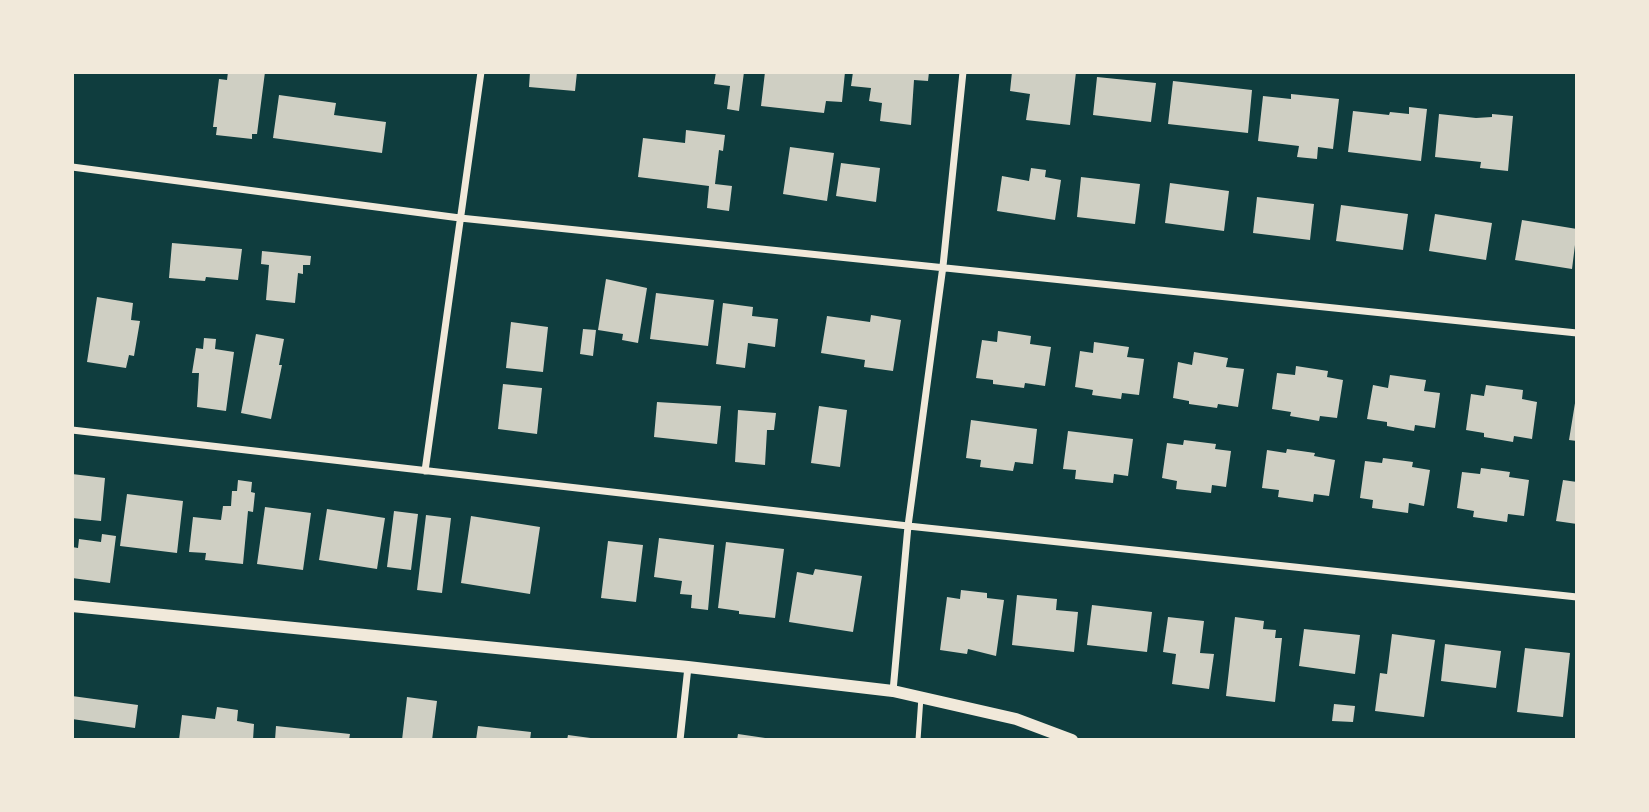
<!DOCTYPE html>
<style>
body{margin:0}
#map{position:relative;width:1649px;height:812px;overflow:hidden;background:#0f3d3e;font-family:Commissioner,sans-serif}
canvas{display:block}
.frame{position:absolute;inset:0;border:74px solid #f1e9da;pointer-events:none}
</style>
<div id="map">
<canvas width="1649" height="812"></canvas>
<div class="frame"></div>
</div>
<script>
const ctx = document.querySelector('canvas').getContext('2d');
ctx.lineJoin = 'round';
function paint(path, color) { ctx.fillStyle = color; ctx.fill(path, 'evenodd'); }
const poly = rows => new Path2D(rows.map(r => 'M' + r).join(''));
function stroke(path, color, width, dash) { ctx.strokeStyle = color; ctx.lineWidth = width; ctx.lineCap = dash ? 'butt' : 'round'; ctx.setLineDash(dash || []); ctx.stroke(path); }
paint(poly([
 [228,72,245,74,245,72,265,72,257,134,252,134,252,139,216,135,217,127,213,127,219,79,227,80],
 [530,72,577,72,575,91,529,87],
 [716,72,744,72,739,111,727,109,730,86,714,84],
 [765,72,845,72,842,102,826,101,824,113,761,106],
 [853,72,929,72,928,81,914,80,911,125,880,121,882,103,869,101,871,88,851,86],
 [1012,72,1076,72,1070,125,1026,120,1030,94,1010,91],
 [1097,77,1156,83,1151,122,1093,115],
 [1173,81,1252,90,1248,133,1168,124],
 [1291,94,1339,99,1333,149,1318,147,1317,159,1297,157,1299,146,1258,141,1263,96,1291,99],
 [279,95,336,103,334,115,386,122,382,153,273,138],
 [1409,107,1427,109,1421,161,1348,152,1353,111,1389,115,1390,112,1409,114],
 [1439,114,1476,118,1492,117,1492,114,1513,116,1508,171,1480,168,1481,162,1435,157],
 [686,130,725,135,723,151,719,150,715,184,732,186,729,211,707,208,709,186,638,177,643,138,685,143],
 [790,147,834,153,827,201,783,194],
 [841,163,880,168,876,202,836,196],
 [1031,168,1046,170,1045,177,1061,180,1055,220,997,211,1002,176,1029,181],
 [1081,177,1140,184,1135,224,1077,217],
 [1170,183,1229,191,1224,231,1165,223],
 [1257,197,1314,204,1310,240,1253,233],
 [1341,205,1408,214,1403,250,1336,241],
 [1435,214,1492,223,1486,260,1429,251],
 [1522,220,1577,229,1572,269,1515,260],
 [172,243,242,249,238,280,206,277,205,281,169,278],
 [262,251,311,256,310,265,303,265,303,274,298,273,295,303,266,300,269,265,261,264],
 [606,279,647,288,638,343,622,340,623,334,598,330],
 [656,293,714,300,708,346,650,339],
 [97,297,133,303,131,320,140,321,134,356,129,355,126,368,87,362],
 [723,303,753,307,752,316,778,319,775,347,748,343,745,368,716,364],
 [871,315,901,320,893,371,864,367,865,360,821,353,827,316,870,322],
 [511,322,548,327,543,372,506,368],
 [583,329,596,330,593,356,580,354],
 [998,331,1031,336,1030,344,1051,347,1045,386,1025,383,1024,388,993,384,993,380,976,378,982,340,997,342],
 [256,334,284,339,279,365,282,365,271,419,241,413],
 [204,338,216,339,215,349,234,352,226,411,197,407,199,373,192,373,196,348,203,349],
 [1094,342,1129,347,1127,357,1144,359,1139,395,1122,393,1121,399,1092,395,1093,390,1075,387,1080,351,1093,353],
 [1194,352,1228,358,1226,367,1244,369,1238,407,1218,404,1217,408,1189,404,1189,401,1173,398,1178,362,1192,365],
 [1296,366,1328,371,1327,377,1343,380,1337,418,1320,416,1319,421,1290,416,1291,412,1272,409,1277,373,1295,375],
 [1390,375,1426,380,1424,391,1440,393,1435,428,1415,425,1414,431,1387,426,1387,422,1367,419,1373,385,1388,388],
 [503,384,542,388,537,434,498,429],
 [1486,385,1523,390,1522,399,1537,402,1532,439,1514,436,1513,442,1484,437,1484,433,1466,430,1471,394,1484,396],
 [1576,397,1577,397,1577,441,1569,440],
 [657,402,721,406,717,444,654,437],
 [819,406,847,410,840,467,811,463],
 [738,410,776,413,774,430,767,430,765,465,735,462],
 [971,420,1037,429,1033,464,1015,462,1013,471,980,467,981,460,966,458],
 [1068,431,1133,439,1128,476,1114,474,1113,483,1075,479,1076,470,1063,469],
 [1184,440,1216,444,1215,449,1231,451,1226,487,1212,485,1211,493,1176,489,1177,481,1162,478,1167,443,1183,445],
 [1287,449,1315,453,1314,456,1335,460,1329,496,1314,494,1313,502,1278,497,1279,490,1262,488,1267,450,1286,453],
 [1383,458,1413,462,1412,467,1430,470,1424,506,1409,503,1408,513,1372,508,1373,500,1360,498,1365,461,1382,463],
 [1481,468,1510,472,1509,477,1529,480,1524,516,1508,514,1507,522,1473,517,1474,511,1457,508,1462,472,1480,474],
 [72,474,105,478,101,521,72,518],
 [238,480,252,482,251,492,255,493,253,512,248,511,243,564,205,560,206,553,189,552,193,517,221,520,223,506,231,506,232,491,237,491],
 [1563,480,1577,482,1577,524,1556,521],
 [127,494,183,501,177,553,120,546],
 [265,507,311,513,303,570,257,564],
 [327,509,385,518,377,569,319,560],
 [394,511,418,514,411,570,387,567],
 [426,515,451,518,442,593,417,590],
 [471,516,540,527,530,594,461,583],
 [102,534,116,536,110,583,72,578,72,547,78,548,79,539,101,542],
 [659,538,714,545,708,610,691,608,692,595,680,594,682,581,654,577],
 [608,541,643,545,636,602,601,598],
 [726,542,784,549,775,618,739,614,739,611,718,608],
 [815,569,862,576,853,632,789,622,797,572,813,575],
 [961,590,987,593,987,598,1004,600,996,656,968,649,967,654,940,650,947,597,960,599],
 [1017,595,1057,599,1056,610,1078,612,1074,652,1012,645],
 [1092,605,1152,612,1147,652,1087,645],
 [1168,617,1204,621,1200,653,1214,654,1209,689,1172,684,1176,654,1163,652],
 [1235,617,1264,621,1263,629,1276,630,1275,638,1282,638,1275,702,1226,696],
 [1304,629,1360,635,1355,674,1299,666],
 [1392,634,1435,640,1424,717,1375,711,1380,673,1387,674],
 [1445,644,1501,651,1496,688,1441,681],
 [1525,648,1570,653,1563,717,1517,712],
 [72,696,138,705,135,728,72,719],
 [407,697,437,701,432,740,402,740],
 [1334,704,1355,706,1353,722,1332,721],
 [217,707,238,710,237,721,254,724,253,740,179,740,182,715,215,719],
 [276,726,350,734,349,740,275,740],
 [478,726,531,732,530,740,476,740],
 [738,734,772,739,772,740,737,740],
 [568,735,598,739,598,740,567,740]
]), '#cfcfc3');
stroke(poly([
 [918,740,921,697]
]), '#f1e9da', 5);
stroke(poly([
 [72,167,460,218,1577,333],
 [72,430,908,526,1577,597],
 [425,471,481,72],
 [893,691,908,526,943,266,963,72],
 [680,740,688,667]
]), '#f1e9da', 7);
stroke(poly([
 [72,606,688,667,893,691,1016,719,1072,740]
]), '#f1e9da', 12);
</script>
